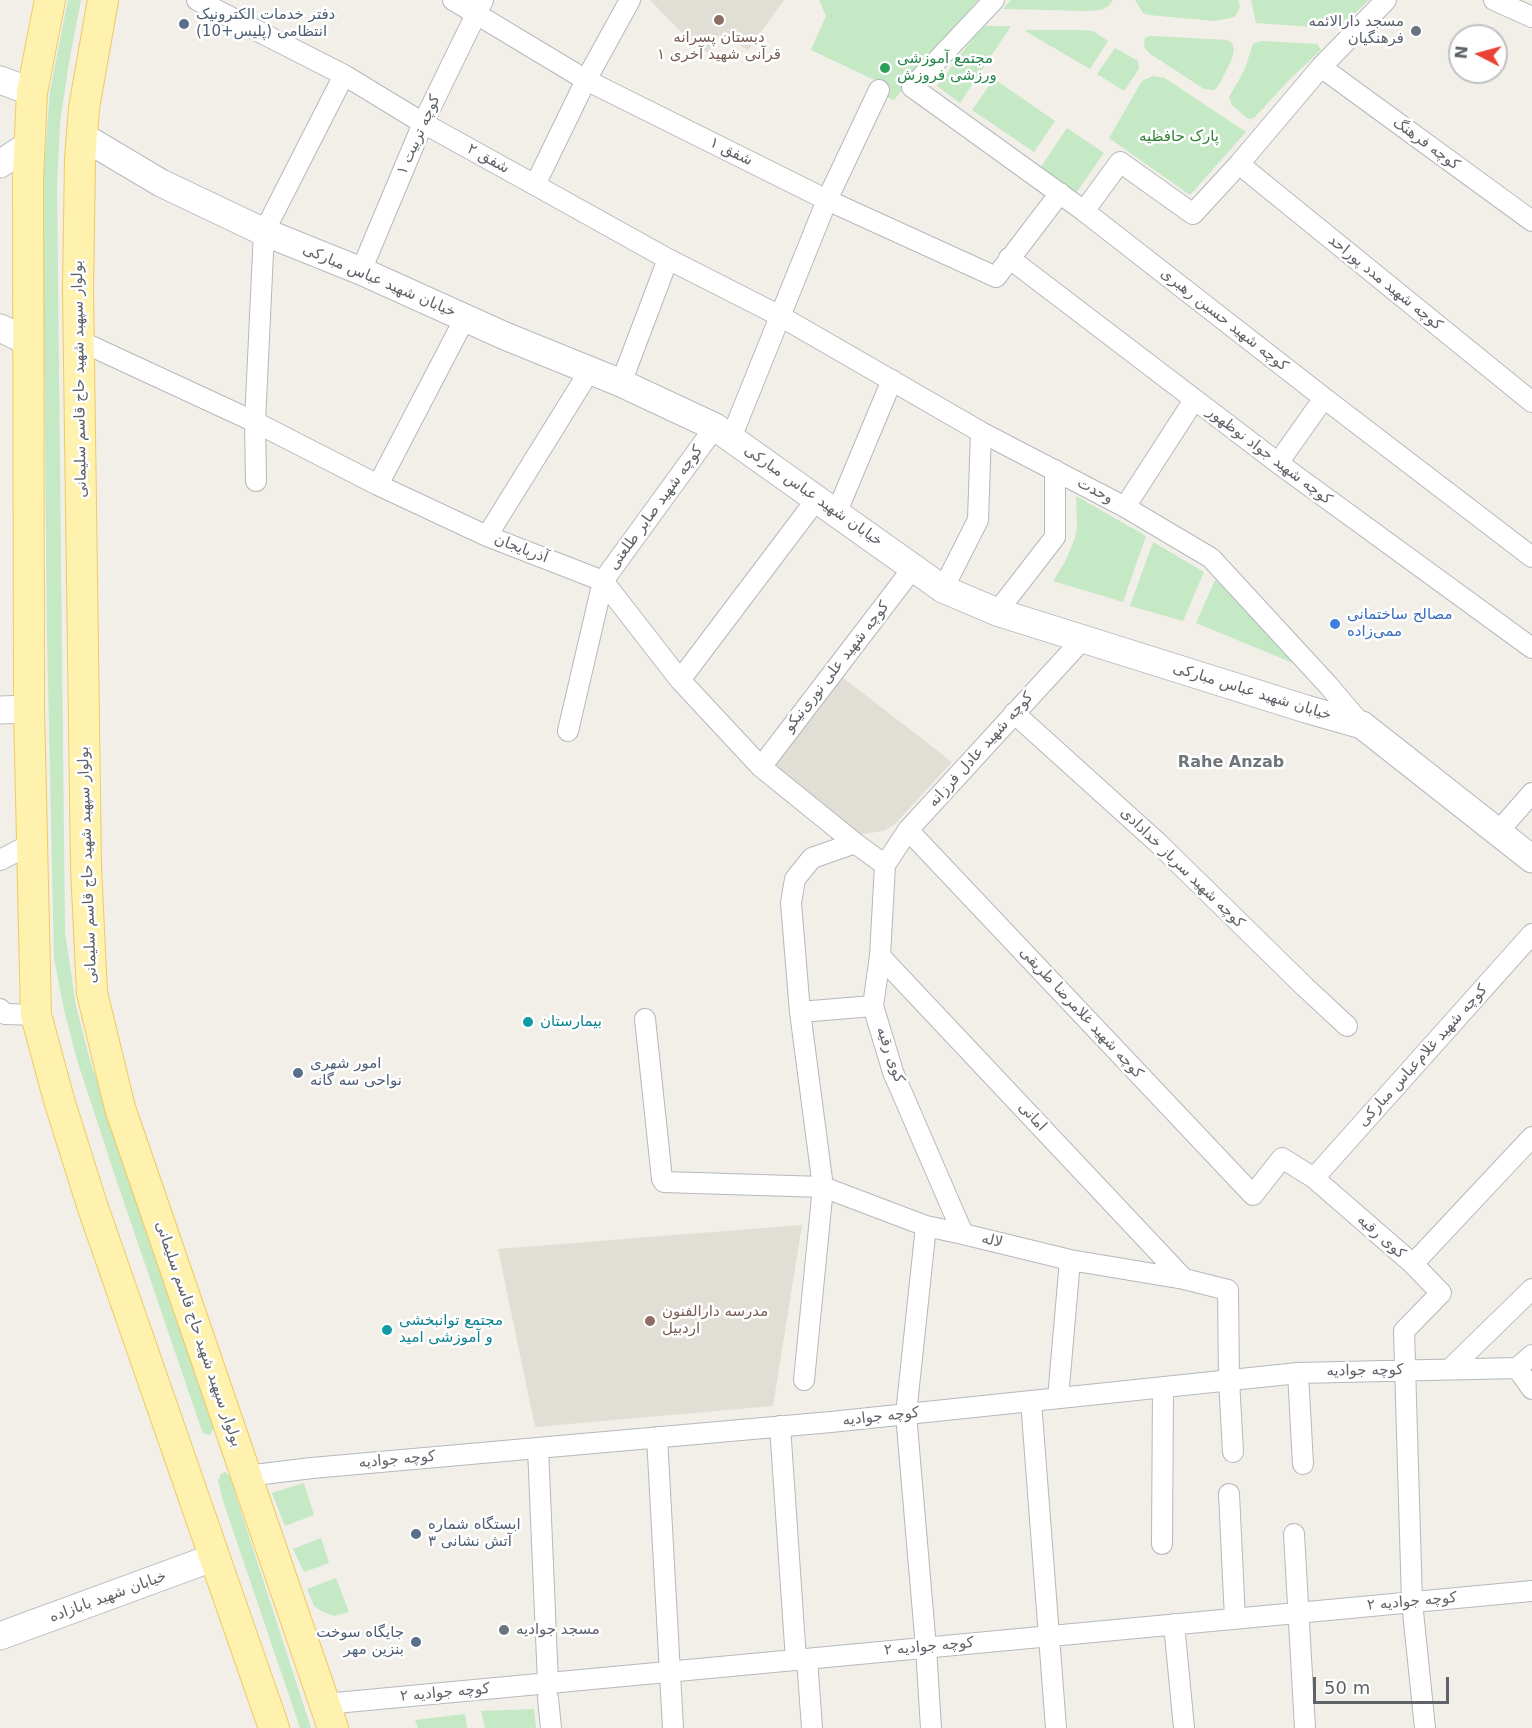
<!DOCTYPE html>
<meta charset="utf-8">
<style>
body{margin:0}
#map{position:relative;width:1532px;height:1728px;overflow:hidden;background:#f1efe8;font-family:"DejaVu Sans",sans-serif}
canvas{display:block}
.north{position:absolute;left:1448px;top:24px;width:60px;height:60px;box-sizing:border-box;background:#fff;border:2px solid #bfc1c3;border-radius:50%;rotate:276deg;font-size:16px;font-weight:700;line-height:24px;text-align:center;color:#5f6368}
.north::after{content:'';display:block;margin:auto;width:21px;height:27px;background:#ea4335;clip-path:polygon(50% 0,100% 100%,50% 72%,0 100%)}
.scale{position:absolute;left:1313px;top:1677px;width:136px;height:27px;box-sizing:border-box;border:3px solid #5f6368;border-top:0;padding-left:8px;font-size:18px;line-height:21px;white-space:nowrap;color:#5f6368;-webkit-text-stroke:4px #fff;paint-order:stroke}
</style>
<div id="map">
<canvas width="1532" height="1728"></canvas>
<div class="north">N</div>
<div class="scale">50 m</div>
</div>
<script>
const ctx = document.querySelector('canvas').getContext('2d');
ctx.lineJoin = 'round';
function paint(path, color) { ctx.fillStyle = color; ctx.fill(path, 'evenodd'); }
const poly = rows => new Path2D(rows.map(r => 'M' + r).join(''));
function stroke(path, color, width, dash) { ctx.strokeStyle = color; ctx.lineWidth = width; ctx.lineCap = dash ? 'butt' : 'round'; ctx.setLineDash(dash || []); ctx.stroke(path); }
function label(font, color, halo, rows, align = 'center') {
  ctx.font = font + ' "DejaVu Sans","Noto Sans Arabic",sans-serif'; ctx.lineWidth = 5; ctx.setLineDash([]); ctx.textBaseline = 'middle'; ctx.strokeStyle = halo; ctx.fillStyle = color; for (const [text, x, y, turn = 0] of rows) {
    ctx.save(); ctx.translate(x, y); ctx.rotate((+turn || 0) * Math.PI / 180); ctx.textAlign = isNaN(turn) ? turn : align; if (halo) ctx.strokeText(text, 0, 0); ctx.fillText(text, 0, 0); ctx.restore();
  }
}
paint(poly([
 [650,0,784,0,748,50,719,35,708,53,687,38],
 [842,677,952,762,895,824,884,831,856,835,773,769],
 [802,1225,773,1406,535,1427,498,1249]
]), '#e1ded6');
paint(poly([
 [68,0,81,0,69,62,60,123,57,185,65,932,76,1006,89,1057,213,1423,213,1430,210,1435,204,1434,201,1428,117,1182,77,1060,64,1010,54,958,47,637,43,224,44,167,50,91],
 [819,0,978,0,894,100,884,96,887,86,811,50,826,16],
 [1011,0,1113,0,1109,6,1101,10,1087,11,1003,9],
 [1135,0,1238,0,1240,7,1235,17,1215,21,1149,15,1143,13],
 [1251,0,1369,0,1340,27,1329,28,1256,23],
 [985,26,1011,26,960,103,937,86,974,37],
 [1028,30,1082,30,1093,31,1108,41,1090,69,1025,31],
 [1151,36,1227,40,1232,43,1234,49,1232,59,1219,85,1214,90,1204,89,1149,53,1144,47,1145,38],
 [1261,41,1317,44,1321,50,1291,78,1254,118,1248,119,1232,105,1229,97,1244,71,1253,44],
 [1115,48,1138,61,1139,69,1124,91,1097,74],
 [1153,76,1165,78,1246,132,1190,195,1109,138,1142,81],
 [994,79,1055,121,1034,152,972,110],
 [1067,128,1104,153,1076,193,1040,168],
 [1076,496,1146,536,1123,602,1053,581,1065,562,1075,538,1077,527],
 [1153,542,1204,572,1183,621,1130,606],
 [1215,580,1230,591,1295,663,1293,663,1196,623],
 [225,1472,230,1476,234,1490,311,1728,300,1728,223,1501,218,1481,221,1474],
 [304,1483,314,1515,285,1526,272,1493],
 [321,1538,329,1563,304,1572,293,1549],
 [336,1578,349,1612,334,1616,323,1612,314,1606,307,1589],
 [534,1709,536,1728,485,1728,481,1711],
 [465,1714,467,1728,418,1728,415,1720]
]), '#c5e8c5');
const street = poly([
 [197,0,344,75,423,123,535,185,668,259,780,316,981,432,1125,507,1211,558,1328,685,1362,725],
 [453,0,586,80,827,200,996,277,1060,193],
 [994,0,912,87,1084,211,1324,398,1532,557],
 [1494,0,1532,17],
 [1321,67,1532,221],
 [1239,164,1532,402],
 [535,185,586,80,630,0],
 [1084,211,1120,162,1193,214,1239,164,1321,67,1386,0],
 [1009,258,1278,463,1532,648],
 [361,271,423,123,483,0],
 [78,340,255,422,378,485,487,536,603,581,680,680,761,767,855,843,885,865],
 [621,383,668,259],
 [731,438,827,200,879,90],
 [1278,463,1324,398],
 [256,481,255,422,264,232,344,75],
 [378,485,465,318],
 [1125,507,1194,400],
 [836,514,892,380],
 [487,536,590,370],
 [943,589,978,520,981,432],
 [997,612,1055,537,1055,470],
 [680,680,816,500],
 [1014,713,1158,843,1305,987,1347,1026],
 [568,731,603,581,715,427],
 [761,767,913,568],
 [908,830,1253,1195,1282,1158,1314,1178,1413,1264,1441,1293,1404,1331,1412,1602,1425,1728],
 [1497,833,1532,793],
 [0,860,33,843],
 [885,865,880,956,873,1006,893,1072,963,1234],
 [885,865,908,830,1083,639],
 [880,956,1184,1279],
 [0,1009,5,1014,36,1015],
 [800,1012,873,1006],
 [645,1019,662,1179,664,1182,823,1187,926,1226,963,1234,1070,1260,1184,1279,1228,1290,1229,1380,1233,1452],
 [1314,1178,1532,934],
 [926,1226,906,1414,926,1648,931,1728],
 [1413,1264,1532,1137],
 [1517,1368,1532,1389],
 [1517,1368,1532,1355],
 [1450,1369,1532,1289],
 [1298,1373,1303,1464],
 [804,1380,823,1187,800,1012,791,903,795,879,812,858,855,843],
 [1058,1398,1070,1260],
 [1031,1401,1056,1728],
 [780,1426,796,1660],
 [657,1437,673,1728],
 [538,1448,548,1683],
 [246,1476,312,1468,831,1422,1298,1373,1517,1368],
 [1229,1494,1235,1619],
 [1294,1534,1305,1728],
 [1162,1544,1163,1387],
 [1174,1624,1184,1728],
 [807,1659,812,1728],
 [548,1698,551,1728],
 [325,1704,1532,1591]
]);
const secondary = poly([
 [0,80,32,92],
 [82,136,161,183,264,232,361,271,505,336,621,383,715,427,943,589,997,612,1306,709,1362,725,1532,859],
 [0,164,30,144],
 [0,328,29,342],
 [0,710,29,709],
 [0,1636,215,1557]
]);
const primary = poly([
 [50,0,32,92,28,177,29,709,36,1015,59,1100,92,1205,274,1728],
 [103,0,84,108,80,159,78,289,86,868,92,993,120,1108,333,1728]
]);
stroke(street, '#b5b8bc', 22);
stroke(secondary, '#b6babf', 29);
stroke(primary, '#f2c960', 32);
stroke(street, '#fff', 20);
stroke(secondary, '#fff', 27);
stroke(primary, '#fff2af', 30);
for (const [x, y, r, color] of [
 [719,20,6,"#8d6e63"],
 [184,24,6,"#5c6f8a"],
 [1416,31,6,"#6b7280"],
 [885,68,6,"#2e9e5b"],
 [1335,624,6,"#3f7fe0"],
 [528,1022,6,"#0f9aa8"],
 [298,1073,6,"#5c6f8a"],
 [650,1321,6,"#8d6e63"],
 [387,1330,6,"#0f9aa8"],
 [416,1534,6,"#5c6f8a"],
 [504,1630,6,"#6b7280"],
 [416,1642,6,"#5c6f8a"]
]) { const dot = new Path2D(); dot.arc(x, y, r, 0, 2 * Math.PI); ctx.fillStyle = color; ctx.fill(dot); stroke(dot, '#fff', 2); }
label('15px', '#4e5e75', '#fff', [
 ["دفتر خدمات الکترونیک",196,15],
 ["انتظامی (پلیس+10)",196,32],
 ["امور شهری",310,1064],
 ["نواحی سه گانه",310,1081],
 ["ایستگاه شماره",428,1525],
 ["۳ آتش نشانی",428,1542],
 ["جایگاه سوخت",404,1633,"right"],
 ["بنزین مهر",404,1650,"right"]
], 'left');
label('15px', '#5b616d', '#fff', [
 ["مسجد دارالائمه",1404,22],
 ["فرهنگیان",1404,39],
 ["مسجد جوادیه",516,1630,"left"]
], 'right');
label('15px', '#785e54', '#fff', [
 ["دبستان پسرانه",719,38],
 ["قرآنی شهید آخری ۱",719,55],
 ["مدرسه دارالفنون",662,1312,"left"],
 ["اردبیل",662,1329,"left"]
]);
label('15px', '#27864d', '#fff', [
 ["مجتمع آموزشی",897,59],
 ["ورزشی فروزش",897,76]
], 'left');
label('15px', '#5f6368', '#fff', [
 ["کوچه تربیت ۱",419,135,-66],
 ["کوچه فرهنگ",1426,144,36],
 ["شفق ۱",731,152,26],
 ["شفق ۲",488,159,29],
 ["خیابان شهید عباس مبارکی",379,281,23],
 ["کوچه شهید مدد پوراحد",1385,283,39],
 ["کوچه شهید حسین رهبری",1224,320,38],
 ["بولوار سپهبد شهید حاج قاسم سلیمانی",80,379,-91],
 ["کوچه شهید جواد نوظهور",1269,456,37],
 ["وحدت",1095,491,28],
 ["خیابان شهید عباس مبارکی",813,496,35],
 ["کوچه شهید صابر طلعتی",656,508,-54],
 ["آذربایجان",521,549,21],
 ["کوچه شهید علی نوری‌نیکو",837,667,-52],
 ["خیابان شهید عباس مبارکی",1252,692,17],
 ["کوچه شهید عادل فرزانه",981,750,-48],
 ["بولوار سپهبد شهید حاج قاسم سلیمانی",88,865,-92],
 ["کوچه شهید سرباز خدادادی",1182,868,44],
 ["کوچه شهید غلامرضا طریقی",1081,1013,47],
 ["کوی رقیه",890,1055,71],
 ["کوچه شهید غلام‌عباس مبارکی",1423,1056,-48],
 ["امانی",1032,1117,47],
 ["کوی رقیه",1381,1237,41],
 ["لاله",992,1241,14],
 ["بولوار سپهبد شهید حاج قاسم سلیمانی",198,1334,71],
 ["کوچه جوادیه",1365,1371,-1],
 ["کوچه جوادیه",881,1417,-6],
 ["کوچه جوادیه",397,1460,-5],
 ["خیابان شهید بابازاده",108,1597,-20],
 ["کوچه جوادیه ۲",1412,1602,-5],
 ["کوچه جوادیه ۲",929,1647,-5],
 ["کوچه جوادیه ۲",445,1693,-5]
]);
label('15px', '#348238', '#fff', [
 ["پارک حافظیه",1179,137]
]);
label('15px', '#366cbe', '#fff', [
 ["مصالح ساختمانی",1347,615],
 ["ممی‌زاده",1347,632]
], 'left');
label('15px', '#0d838f', '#fff', [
 ["بیمارستان",540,1022],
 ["مجتمع توانبخشی",399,1321],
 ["و آموزشی امید",399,1338]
], 'left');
label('bold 16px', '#70757a', '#fff', [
 ["Rahe Anzab",1231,763]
]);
</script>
